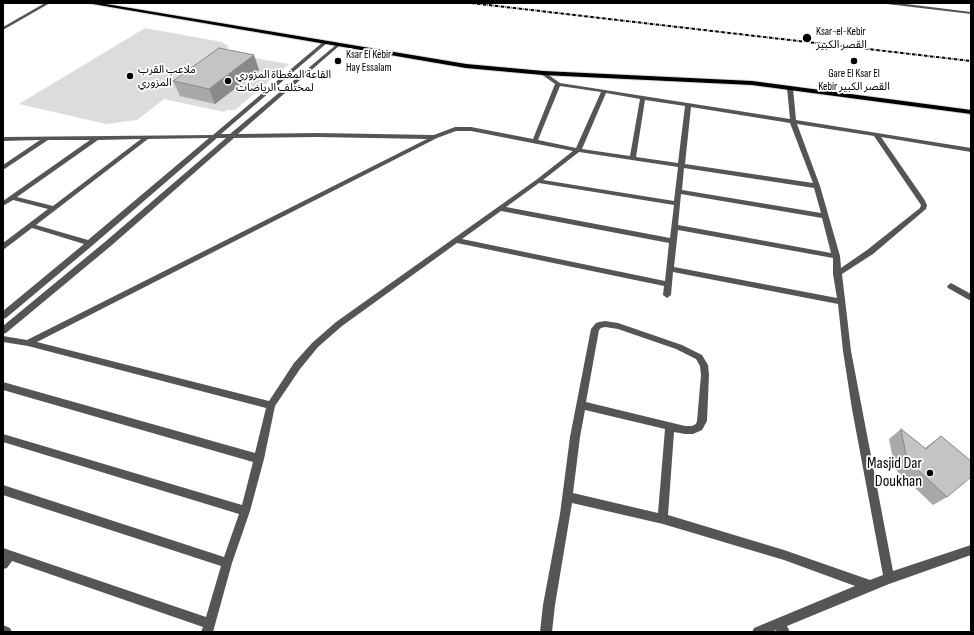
<!DOCTYPE html>
<meta charset="utf-8">
<style>
body{margin:0}
#map{position:relative;width:974px;height:635px;overflow:hidden;background:#fff;font-family:"Sofia Sans Condensed",sans-serif}
canvas{display:block}
.frame{position:absolute;inset:0;border:4px solid #000;pointer-events:none}
</style>
<div id="map">
<canvas width="974" height="635"></canvas>
<div class="frame"></div>
</div>
<script>
const ctx = document.querySelector('canvas').getContext('2d');
ctx.lineJoin = 'round';
function paint(path, color) { ctx.fillStyle = color; ctx.fill(path, 'evenodd'); }
const poly = rows => new Path2D(rows.map(r => 'M' + r).join(''));
function stroke(path, color, width, dash) { ctx.strokeStyle = color; ctx.lineWidth = width; ctx.lineCap = dash ? 'butt' : 'round'; ctx.setLineDash(dash || []); ctx.stroke(path); }
function label(font, color, halo, rows, align = 'center') {
  ctx.font = font + ' "Sofia Sans Condensed","Noto Sans Arabic",sans-serif'; ctx.lineWidth = 3.5; ctx.setLineDash([]); ctx.textBaseline = 'middle'; ctx.strokeStyle = halo; ctx.fillStyle = color; for (const [text, x, y, turn = 0] of rows) {
    ctx.save(); ctx.translate(x, y); ctx.rotate((+turn || 0) * Math.PI / 180); ctx.textAlign = isNaN(turn) ? turn : align; if (halo) ctx.strokeText(text, 0, 0); ctx.fillText(text, 0, 0); ctx.restore();
  }
}
paint(poly([
 [145,28,222,42,228,46,226,53,289,64,235,110,227,110,224,112,164,99,137,120,106,124,19,104]
]), '#dcdcdc');
const primary = poly([
 [87,3,100,3,466,64,543,71,752,81,971,110,971,114,752,85,543,75,466,68,87,3]
]);
stroke(primary, '#dbdbdb', 2);
paint(poly([
 [45,3,50,3,3,30,3,27,45,3],
 [885,3,898,3,971,12,971,14,887,4,885,3],
 [323,42,327,43,221,134,230,134,337,44,339,44,339,46,238,134,317,133,434,135,455,127,471,127,533,139,555,84,541,74,540,73,543,71,560,83,790,119,787,88,790,86,793,88,796,120,971,148,971,152,881,137,924,199,927,205,926,209,873,254,842,274,851,351,893,571,971,545,971,555,889,584,787,626,790,632,777,632,776,630,772,632,752,632,754,628,855,586,784,560,663,524,572,503,555,605,552,632,540,632,543,605,560,514,570,437,591,329,596,323,599,322,605,321,618,323,682,345,702,355,708,365,709,375,707,421,702,430,693,434,685,434,674,432,668,515,784,550,870,580,883,575,852,409,843,351,838,304,673,272,671,295,667,298,663,295,664,286,457,243,342,326,318,347,300,369,275,406,264,459,250,511,232,563,213,632,201,632,203,627,12,561,7,568,3,569,3,548,206,617,221,566,3,495,3,485,224,557,239,514,3,442,3,434,242,505,253,462,3,390,3,382,255,453,266,408,28,346,3,342,3,336,27,340,427,139,317,137,234,138,112,245,6,333,3,334,3,326,106,241,226,138,217,138,93,245,6,318,3,319,3,311,84,244,32,228,3,250,3,243,48,209,13,200,3,206,3,201,90,140,48,140,3,170,3,165,40,140,3,141,3,137,213,135,323,42],
 [560,86,601,92,576,148,538,140,560,86],
 [606,93,640,99,630,156,582,149,606,93],
 [645,100,685,106,678,163,636,157,645,100],
 [691,107,790,123,813,183,685,164,691,107],
 [797,124,874,136,921,205,920,208,867,250,841,268,840,256,820,186,797,124],
 [456,131,471,131,573,151,536,180,336,322,312,343,294,363,269,401,37,342,437,138,456,131],
 [209,138,88,240,36,225,148,139,209,138],
 [141,139,53,206,17,197,98,140,141,139],
 [579,152,678,167,674,201,543,180,579,152],
 [684,168,814,188,821,213,682,190,684,168],
 [539,183,674,205,670,238,506,207,539,183],
 [681,194,822,218,831,253,678,225,681,194],
 [501,211,669,243,665,281,462,239,501,211],
 [678,230,833,258,833,274,837,298,674,267,678,230],
 [605,327,618,329,676,349,696,359,700,366,701,375,697,421,696,424,692,426,685,426,586,402,599,330,601,328,605,327],
 [585,410,665,429,658,513,573,493,580,437,585,410],
 [951,283,971,294,971,301,948,288,947,286,951,283],
 [3,625,10,628,12,632,3,632,3,625]
]), '#555');
paint(primary, '#000');
stroke(poly([
 [471,3,971,61]
]), '#000', 2, [3.5, 1, 0.5, 1]);
paint(poly([
 [254,55,259,70,215,104,180,96,173,81],
 [901,429,925,448,941,436,947,497,933,505,895,469,889,439]
]), '#a9a9a9');
paint(poly([
 [254,55,259,70,215,104,209,89]
]), '#898989');
const building = poly([
 [219,48,254,55,209,89,173,81,219,48],
 [901,429,926,449,941,436,971,461,971,477,947,497,907,460,901,429]
]);
paint(building, '#c4c4c4');
stroke(building, '#898989', 1);
for (const [x, y, r, color] of [
 [807,38,5,"#000"],
 [338,61,4,"#000"],
 [854,61,4,"#000"],
 [130,76,4,"#000"],
 [228,81,4,"#000"],
 [930,473,4,"#000"]
]) { const dot = new Path2D(); dot.arc(x, y, r, 0, 2 * Math.PI); ctx.fillStyle = color; ctx.fill(dot); stroke(dot, '#fff', 1.5); }
label('11px', '#000', '#fff', [
 ["Ksar-el-Kebir",816,32],
 ["القصر الكبير",816,45],
 ["Ksar El Kebir",346,55],
 ["Hay Essalam",346,68],
 ["ملاعب القرب",138,70],
 ["المزوري",138,83],
 ["Gare El Ksar El",854,74,"center"],
 ["Kebir القصر الكبير",854,87,"center"],
 ["القاعة المغطاة المزوري",236,75],
 ["لمختلف الرياضات",236,88]
], 'left');
label('16px', '#000', '#fff', [
 ["Masjid Dar",922,464],
 ["Doukhan",922,482]
], 'right');
</script>
